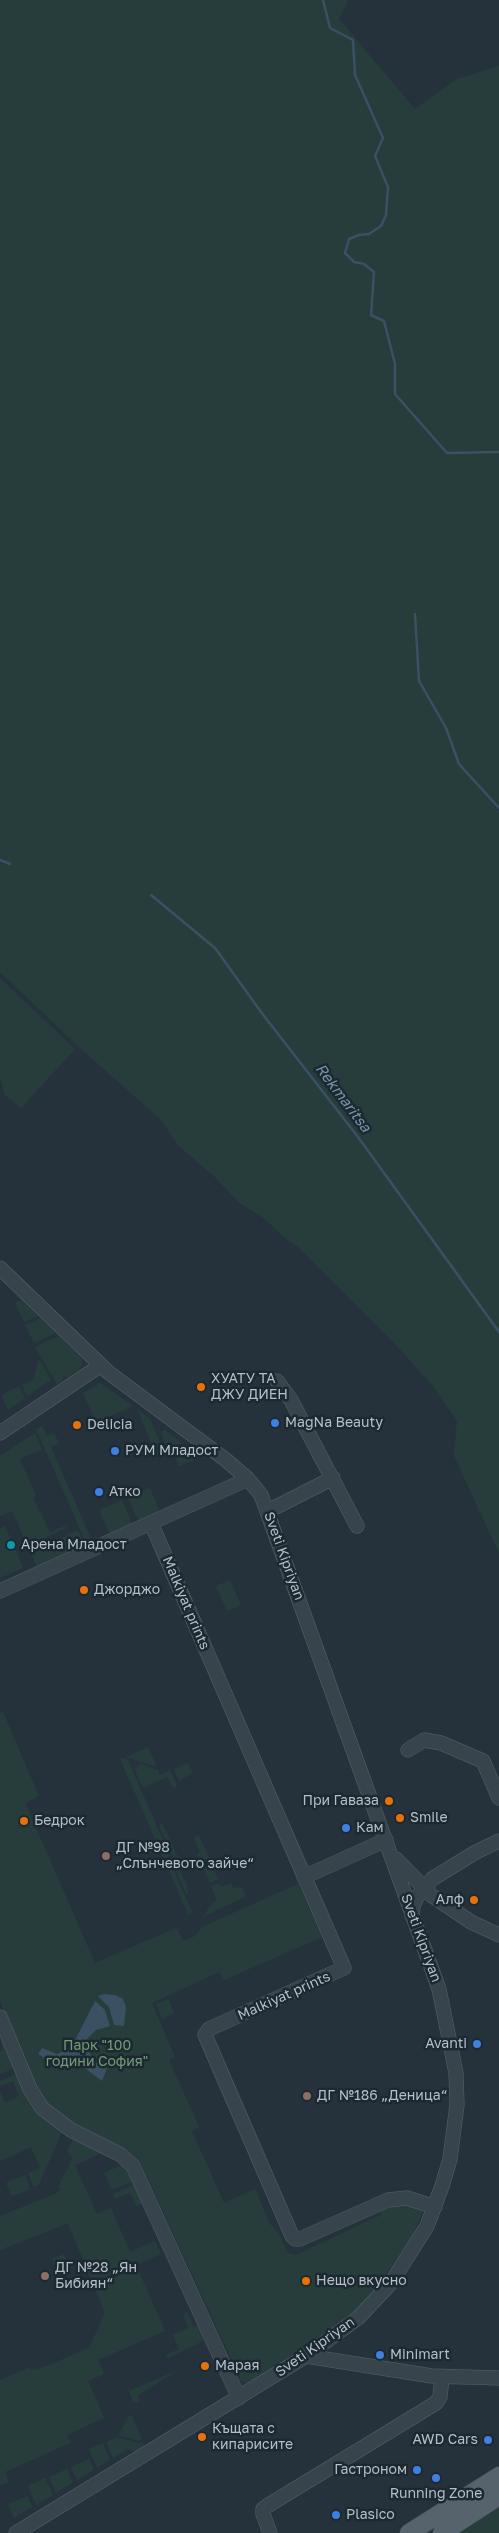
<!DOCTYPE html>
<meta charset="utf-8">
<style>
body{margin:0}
canvas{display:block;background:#25323c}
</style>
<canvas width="499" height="2533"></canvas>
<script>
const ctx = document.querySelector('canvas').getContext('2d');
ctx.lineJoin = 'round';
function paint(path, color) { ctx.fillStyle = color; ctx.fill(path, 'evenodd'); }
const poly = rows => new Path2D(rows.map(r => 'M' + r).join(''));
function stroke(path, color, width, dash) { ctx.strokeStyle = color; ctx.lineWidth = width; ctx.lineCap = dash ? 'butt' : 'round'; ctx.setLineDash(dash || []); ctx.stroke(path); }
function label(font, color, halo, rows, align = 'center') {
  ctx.font = font + ' "Golos Text",sans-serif'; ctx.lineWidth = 5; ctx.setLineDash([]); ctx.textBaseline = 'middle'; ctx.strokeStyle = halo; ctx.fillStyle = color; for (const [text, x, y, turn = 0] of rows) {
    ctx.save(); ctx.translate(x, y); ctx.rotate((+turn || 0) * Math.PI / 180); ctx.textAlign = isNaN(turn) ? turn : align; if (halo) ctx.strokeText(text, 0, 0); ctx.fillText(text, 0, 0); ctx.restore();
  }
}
paint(poly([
 [0,0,348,0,339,19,415,109,457,79,499,66,499,1553,454,1456,457,1421,433,1386,396,1345,298,1247,286,1239,265,1219,238,1202,216,1178,179,1146,160,1119,79,1047,0,972],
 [0,978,75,1049,21,1108,4,1094,0,1076],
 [22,1300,38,1316,24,1322,15,1303],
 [41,1318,56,1333,34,1343,25,1325],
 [59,1336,81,1358,82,1364,79,1370,69,1377,64,1376,62,1382,57,1384,35,1347],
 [39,1360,52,1382,49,1381,27,1396,22,1385,33,1380],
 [100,1383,102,1384,133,1406,96,1422,83,1393],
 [19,1386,25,1398,8,1410,1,1395],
 [138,1410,150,1419,164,1452,156,1455],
 [42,1426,47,1436,54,1433,59,1443,51,1447,93,1543,87,1545,36,1429],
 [165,1430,182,1443,168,1449,160,1432],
 [35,1433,42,1449,20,1459,36,1496,33,1498,50,1532,65,1526,66,1528,44,1538,53,1542,78,1530,85,1546,37,1567,12,1511,0,1516,0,1456],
 [187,1447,199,1458,179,1466,174,1453],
 [150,1488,160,1512,139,1522,128,1498],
 [122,1500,132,1524,110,1534,100,1511,101,1509],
 [5,1526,23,1568,0,1578,0,1529],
 [230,1580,241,1605,227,1611,216,1586],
 [3,1712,39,1796,25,1803,95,1963,176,1928,183,1941,195,1936,202,1927,298,1884,322,1937,224,1980,219,1972,152,2003,175,2057,169,2060,199,2127,192,2131,224,2203,255,2189,270,2224,278,2232,288,2253,296,2255,381,2215,381,2210,395,2204,411,2204,424,2210,408,2244,362,2307,324,2336,247,2383,242,2382,141,2164,132,2154,71,2122,47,2103,35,2086,0,2001,0,1713],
 [148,1747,157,1767,126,1757],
 [123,1758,128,1760,170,1856,168,1857,192,1912,188,1914,120,1759],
 [188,1763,192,1773,179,1781,174,1769],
 [141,1764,158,1770,160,1775,170,1770,177,1786,173,1788,167,1777,143,1788,134,1768],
 [162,1823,178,1857,175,1859,187,1886,188,1893,186,1894,170,1858,173,1857,159,1825],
 [199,1835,209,1858,200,1861,197,1854,200,1852,194,1838],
 [210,1861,218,1879,210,1883,202,1865],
 [219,1883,222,1887,231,1883,233,1888,242,1887,246,1896,203,1917,212,1903,217,1901,211,1886],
 [168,1999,174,2013,162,2019,156,2004],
 [0,2029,15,2068,0,2074,0,2052,2,2050],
 [14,2075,18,2075,62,2132,39,2184,34,2187,28,2173,40,2168,31,2147,0,2161,0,2092,5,2103,19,2096,13,2081,0,2086,0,2081],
 [74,2138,104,2152,75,2165,97,2214,111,2208,130,2252,155,2241,161,2254,136,2265,165,2331,98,2360,104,2374,88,2381,104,2418,67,2435,70,2443,5,2472,9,2482,0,2485,0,2380,28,2368,37,2370,89,2348,105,2313,68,2223,0,2250,0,2216,55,2194,61,2189,58,2187,73,2158,67,2151],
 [124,2164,134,2181,112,2190,104,2173],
 [25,2175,31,2189,12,2196,6,2183],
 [135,2184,144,2203,136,2206,130,2193,115,2199,113,2194],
 [64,2254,69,2265,57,2270,52,2259],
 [187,2312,193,2326,199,2326,205,2340,168,2358,166,2355,179,2349,173,2335,188,2328,183,2314],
 [178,2370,138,2395,139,2402,133,2402,129,2391],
 [132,2415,142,2439,139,2441,118,2435,128,2417],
 [117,2437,139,2443,143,2441,144,2446,136,2452,128,2449,113,2458,106,2442],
 [103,2443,110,2460,97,2468,89,2449],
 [89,2459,94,2470,77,2480,71,2467],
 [67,2469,73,2482,56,2493,49,2477],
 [45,2478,53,2495,36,2505,28,2486],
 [28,2496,32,2507,14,2518,8,2504],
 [499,2505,499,2533,456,2533]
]), '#273d3b');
paint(poly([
 [104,1994,115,1995,123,1999,126,2007,124,2026,114,2025,109,2007,98,1996],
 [95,2001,105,2010,110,2026,96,2030,87,2039,89,2052,94,2060,107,2068,102,2081,86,2069,48,2060,38,2054,42,2048,57,2054,71,2048]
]), '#395162');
stroke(poly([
 [323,0,330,28,353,40,355,75,383,138,375,156,388,187,386,215,381,226,369,234,359,235,349,239,345,253,354,262,364,264,374,272,371,315,384,321,395,364,395,394,447,453,499,452],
 [415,614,419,681,446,728,459,764,499,808],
 [0,860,10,864],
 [151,895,215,948,261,1012,358,1137,499,1332]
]), '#395162', 2.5);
const minor = poly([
 [0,1268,108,1372,226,1460,248,1479,261,1495,439,1989,456,2073,457,2105,450,2159,442,2186,427,2226,391,2283,358,2318,306,2356,16,2533],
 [277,1381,291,1400,357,1526],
 [0,1433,101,1365],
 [268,1511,333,1478],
 [151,1523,344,1968,209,2029,205,2035,292,2236,295,2239,300,2239,388,2200,407,2198,435,2207],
 [0,1591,248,1479],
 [408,1750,424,1740,441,1743,483,1761,499,1798],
 [396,1859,431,1895,471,1922,499,1935],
 [304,1877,386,1840],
 [412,1916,413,1906,417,1897,432,1879,476,1852,499,1841],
 [0,2017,30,2089,42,2108,71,2130,121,2155,133,2166,239,2398],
 [306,2356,432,2376,499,2378],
 [270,2533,263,2514,263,2509,267,2506,436,2403,440,2397,442,2377]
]);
const major = poly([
 [409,2533,499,2476],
 [442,2533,499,2496]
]);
stroke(minor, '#56626a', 15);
stroke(major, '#414d55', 19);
stroke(minor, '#38444c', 14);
stroke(major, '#56636c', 18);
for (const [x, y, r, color] of [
 [201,1387,5,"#e8710a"],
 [275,1423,5,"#3f7fe0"],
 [77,1425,5,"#e8710a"],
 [115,1451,5,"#3f7fe0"],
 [99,1492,5,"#3f7fe0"],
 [11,1545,5,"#0f9aa8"],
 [84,1590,5,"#e8710a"],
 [389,1801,5,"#e8710a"],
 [400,1818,5,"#e8710a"],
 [24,1821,5,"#e8710a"],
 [346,1828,5,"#3f7fe0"],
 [106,1856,5,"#8d6e63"],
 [474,1900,5,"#e8710a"],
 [477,2044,5,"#3f7fe0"],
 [307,2096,5,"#8d6e63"],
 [45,2276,5,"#8d6e63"],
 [306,2281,5,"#e8710a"],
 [380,2355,5,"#3f7fe0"],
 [205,2366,5,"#e8710a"],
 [202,2437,5,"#e8710a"],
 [488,2440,5,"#3f7fe0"],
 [417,2470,5,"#3f7fe0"],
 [436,2478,5,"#3f7fe0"],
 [336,2515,5,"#3f7fe0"]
]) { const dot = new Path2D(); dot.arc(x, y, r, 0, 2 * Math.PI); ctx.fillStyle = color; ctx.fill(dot); stroke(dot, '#1d2931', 2); }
label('14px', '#b4bfc7', '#1d2931', [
 ["ХУАТУ ТА",211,1379],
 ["ДЖУ ДИЕН",211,1395],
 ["MagNa Beauty",285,1423],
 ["Delicia",87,1425],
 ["РУМ Младост",125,1451],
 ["Атко",109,1492],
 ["Арена Младост",21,1545],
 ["Джорджо",94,1590],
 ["При Гаваза",379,1801,"right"],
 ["Smile",410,1818],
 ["Бедрок",34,1821],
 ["Кам",356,1828],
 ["ДГ №98",116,1848],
 ["„Слънчевото зайче“",116,1864],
 ["Алф",464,1900,"right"],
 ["Avanti",467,2044,"right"],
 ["ДГ №186 „Деница“",317,2096],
 ["ДГ №28 „Ян",55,2268],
 ["Бибиян“",55,2284],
 ["Нещо вкусно",316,2281],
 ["Minimart",390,2355],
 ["Марая",215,2366],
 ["Къщата с",212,2429],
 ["кипарисите",212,2445],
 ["AWD Cars",478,2440,"right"],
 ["Гастроном",407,2470,"right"],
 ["Running Zone",436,2494,"center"],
 ["Plasico",346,2515]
], 'left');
label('14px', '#b4bfc7', '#1d2931', [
 ["Sveti Kipriyan",284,1556,70],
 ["Malkiyat prints",186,1603,67],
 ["Sveti Kipriyan",421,1938,70],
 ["Malkiyat prints",284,1996,-24],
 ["Sveti Kipriyan",315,2347,-35]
]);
label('14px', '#739c76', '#1d2931', [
 ["Парк \"100",97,2046],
 ["години София\"",97,2062]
]);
label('italic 15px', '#7695a9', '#1d2931', [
 ["Rekmaritsa",343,1098,53]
]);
</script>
